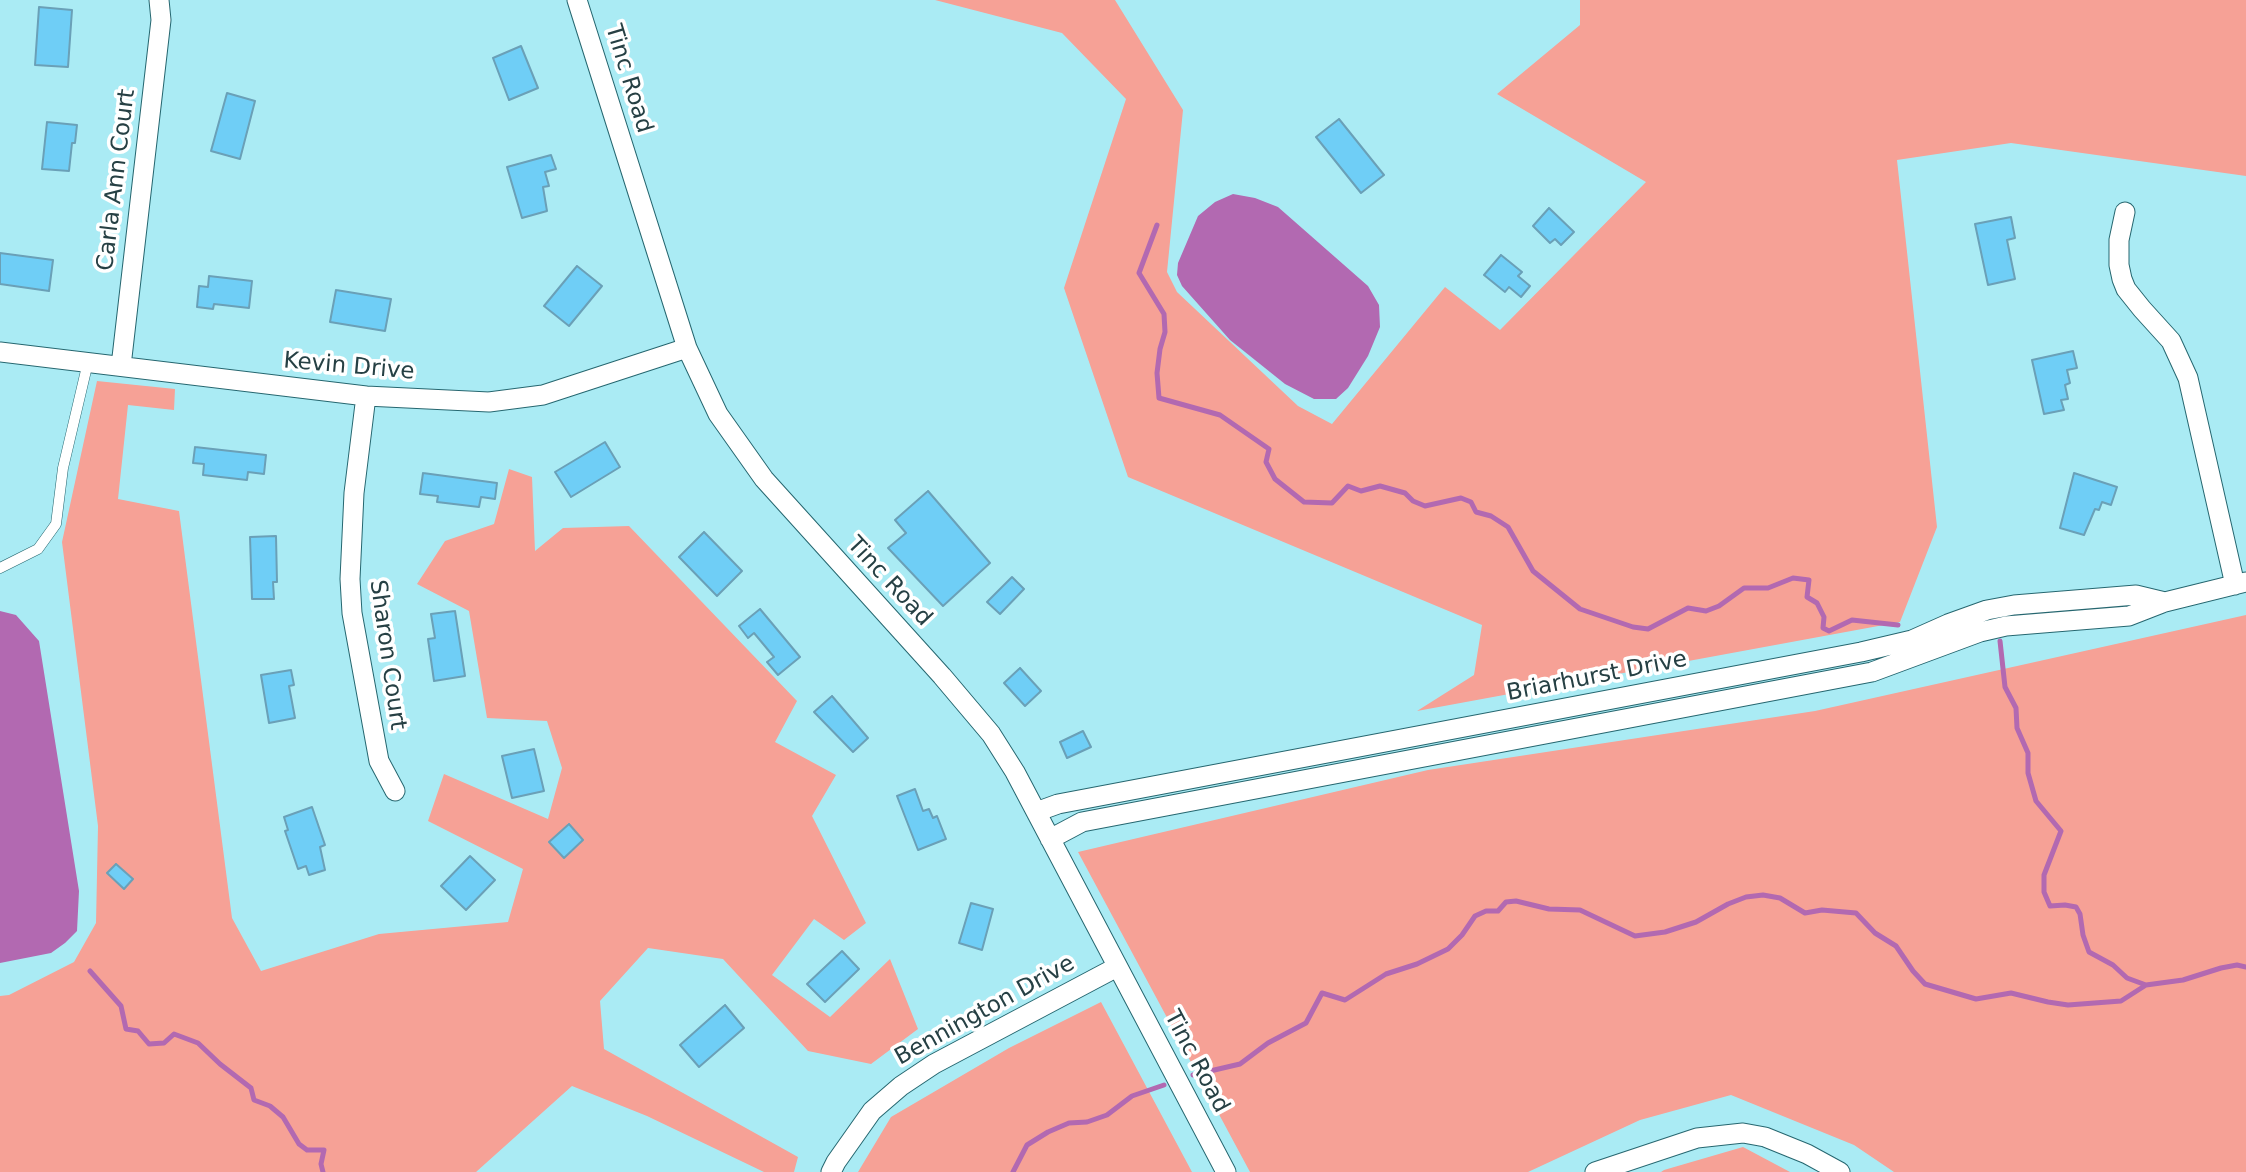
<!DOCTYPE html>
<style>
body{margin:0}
canvas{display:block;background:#aaebf4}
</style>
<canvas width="2246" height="1172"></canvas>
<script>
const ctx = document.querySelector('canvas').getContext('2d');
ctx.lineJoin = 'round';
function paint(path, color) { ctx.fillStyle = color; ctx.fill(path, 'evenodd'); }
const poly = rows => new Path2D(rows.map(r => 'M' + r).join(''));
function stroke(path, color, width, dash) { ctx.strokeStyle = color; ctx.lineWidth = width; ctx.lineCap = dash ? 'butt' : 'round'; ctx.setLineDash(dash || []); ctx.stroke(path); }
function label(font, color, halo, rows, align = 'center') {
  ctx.font = font + ' "DejaVu Sans",sans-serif'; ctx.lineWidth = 7; ctx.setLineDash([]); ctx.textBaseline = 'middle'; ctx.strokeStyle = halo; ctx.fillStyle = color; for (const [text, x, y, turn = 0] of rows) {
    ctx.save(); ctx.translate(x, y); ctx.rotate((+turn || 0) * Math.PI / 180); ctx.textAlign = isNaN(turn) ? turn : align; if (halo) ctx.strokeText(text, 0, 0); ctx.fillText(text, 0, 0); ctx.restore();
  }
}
paint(poly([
 [935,0,1115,0,1183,110,1167,272,1177,292,1298,406,1332,424,1445,287,1500,330,1646,182,1497,94,1580,25,1580,0,2246,0,2246,176,2011,143,1897,160,1937,527,1900,622,1417,711,1474,675,1482,625,1128,477,1064,288,1126,99,1062,33],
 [97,381,175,389,174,410,128,405,118,499,179,511,232,918,261,971,379,934,508,922,523,869,428,821,444,774,548,819,562,768,547,721,487,718,469,611,417,584,445,541,494,524,509,469,532,477,535,551,563,528,629,526,797,701,775,742,836,775,812,816,866,923,844,940,814,919,772,975,830,1017,890,959,918,1029,871,1064,808,1051,723,959,648,948,600,1001,604,1049,798,1157,794,1172,764,1172,647,1116,572,1086,476,1172,0,1172,0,996,9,995,74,962,96,923,98,826,62,542],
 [2246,615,2246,1172,1894,1172,1854,1145,1731,1095,1640,1120,1528,1172,1250,1172,1078,852,1428,770,1815,711],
 [1101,1002,1192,1172,858,1172,891,1117,1009,1048],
 [1743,1147,1790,1172,1661,1172,1664,1170]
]), '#f6a196');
paint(poly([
 [1233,194,1255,198,1278,207,1368,286,1379,305,1380,327,1368,356,1348,388,1336,399,1314,399,1285,384,1230,340,1182,286,1177,275,1178,263,1198,216,1215,202],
 [0,611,16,615,39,641,79,891,77,931,65,943,51,953,0,963]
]), '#b269b1');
stroke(poly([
 [1157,225,1139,273,1164,314,1165,332,1160,349,1157,373,1159,398,1220,415,1269,449,1266,462,1275,479,1304,502,1332,503,1348,486,1361,491,1380,486,1405,493,1413,501,1425,506,1461,498,1471,502,1476,512,1491,516,1508,527,1533,571,1580,609,1633,627,1648,629,1688,608,1706,611,1719,606,1744,588,1768,588,1793,578,1809,580,1807,597,1817,603,1824,617,1823,628,1829,631,1852,620,1898,625],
 [2000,641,2005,687,2016,708,2017,728,2028,753,2028,773,2036,801,2061,831,2044,875,2044,892,2050,906,2065,905,2076,907,2080,914,2083,935,2089,952,2113,965,2127,978,2146,985],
 [90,971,121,1006,126,1029,138,1031,149,1044,164,1043,174,1034,198,1043,220,1064,251,1088,254,1100,270,1106,283,1117,299,1144,307,1150,324,1150,321,1164,323,1172],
 [1193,1075,1240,1064,1268,1043,1306,1023,1322,993,1345,1000,1386,974,1417,964,1448,949,1462,935,1475,916,1486,911,1498,911,1506,902,1516,901,1549,909,1580,910,1635,936,1665,932,1696,922,1728,904,1746,897,1763,895,1780,898,1805,913,1822,910,1856,913,1875,933,1896,946,1913,971,1925,984,1976,999,2011,993,2048,1002,2068,1005,2121,1001,2146,985,2183,980,2221,968,2237,965,2246,967],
 [1013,1172,1027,1145,1048,1132,1069,1123,1087,1122,1107,1115,1132,1096,1164,1085]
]), '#b269b1', 5);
const building = poly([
 [39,7,72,10,68,67,35,65,39,7],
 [521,46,538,88,509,100,493,58,521,46],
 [227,93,255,101,240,159,211,151,227,93],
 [1339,119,1384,175,1361,193,1316,137,1339,119],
 [47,122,77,125,75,143,72,143,69,171,42,169,47,122],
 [551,155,556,169,545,172,549,186,543,187,547,211,522,218,507,167,551,155],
 [1549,208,1574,232,1561,245,1555,239,1550,243,1533,226,1549,208],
 [2011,217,2015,238,2007,240,2015,279,1988,285,1975,224,2011,217],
 [0,253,53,260,49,291,0,284,0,253],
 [1501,255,1522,272,1518,276,1530,286,1521,297,1509,287,1505,292,1484,275,1501,255],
 [577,266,602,286,569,326,544,306,577,266],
 [209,276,252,281,249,308,214,304,213,309,197,307,199,286,208,287,209,276],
 [336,290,391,299,385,331,330,322,336,290],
 [2073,351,2077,368,2067,370,2070,383,2065,385,2068,399,2061,400,2064,410,2044,414,2032,360,2073,351],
 [605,442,620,467,571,497,555,472,605,442],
 [195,447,266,455,264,474,248,472,247,480,203,475,204,464,193,463,195,447],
 [423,473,497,483,495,499,481,497,479,507,437,502,438,496,420,494,423,473],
 [2074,473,2117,487,2111,505,2102,502,2099,510,2095,509,2084,535,2060,528,2074,473],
 [928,491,990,563,943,606,888,548,906,533,895,520,928,491],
 [704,532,742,571,717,596,679,557,704,532],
 [276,536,277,582,273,582,274,599,252,599,250,537,276,536],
 [1012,577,1024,589,1000,614,987,602,1012,577],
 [760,609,800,657,778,675,767,662,774,657,754,633,748,638,739,626,760,609],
 [455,611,465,676,434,681,428,639,435,638,431,614,455,611],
 [1020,668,1041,691,1025,706,1004,683,1020,668],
 [291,670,294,685,289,686,295,718,269,723,261,675,291,670],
 [832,696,868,738,853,752,814,712,832,696],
 [1083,731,1091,747,1067,758,1060,742,1083,731],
 [534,749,544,791,512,798,502,756,534,749],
 [915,789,923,811,929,809,933,818,937,816,946,839,918,850,897,796,915,789],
 [312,807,325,845,320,847,325,870,309,875,306,866,298,869,285,831,288,830,284,817,312,807],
 [569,824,583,840,564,858,549,842,569,824],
 [470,856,495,880,466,910,441,886,470,856],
 [116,864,133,879,124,889,107,873,116,864],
 [971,903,993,909,982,950,959,943,971,903],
 [842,951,859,969,825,1002,807,984,842,951],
 [725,1005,744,1028,699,1067,680,1045,725,1005]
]);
paint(building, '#6fcef6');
stroke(building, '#6aa0b7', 2);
const lane = poly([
 [0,568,38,549,56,524,63,468,88,362]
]);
const street = poly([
 [577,0,687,348,718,414,764,479,942,676,991,734,1015,772,1226,1172],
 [2125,212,2119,240,2119,265,2122,279,2126,289,2142,309,2171,341,2188,378,2235,585],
 [0,352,366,396,489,402,543,395,687,348],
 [121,366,161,20,159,0],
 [366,396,354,493,350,579,352,613,379,761,395,791],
 [1036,812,1058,804,1861,652,1912,640,1948,624,1987,610,2014,605,2136,595,2165,602],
 [1050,839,1082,822,1872,672,1980,632,2006,626,2129,616,2165,602,2246,582],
 [831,1172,836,1162,872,1111,901,1086,934,1064,1117,967],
 [1595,1172,1697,1138,1743,1133,1765,1137,1807,1154,1840,1172]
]);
stroke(lane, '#266770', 11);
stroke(street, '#266770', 21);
stroke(lane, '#fff', 10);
stroke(street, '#fff', 19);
label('23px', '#264044', '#fff', [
 ["Tinc Road",628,79,73],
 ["Carla Ann Court",117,180,-83],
 ["Kevin Drive",349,367,5],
 ["Tinc Road",889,582,47],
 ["Sharon Court",387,655,82],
 ["Briarhurst Drive",1597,677,-11],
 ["Bennington Drive",985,1011,-29],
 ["Tinc Road",1196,1062,62]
]);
</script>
